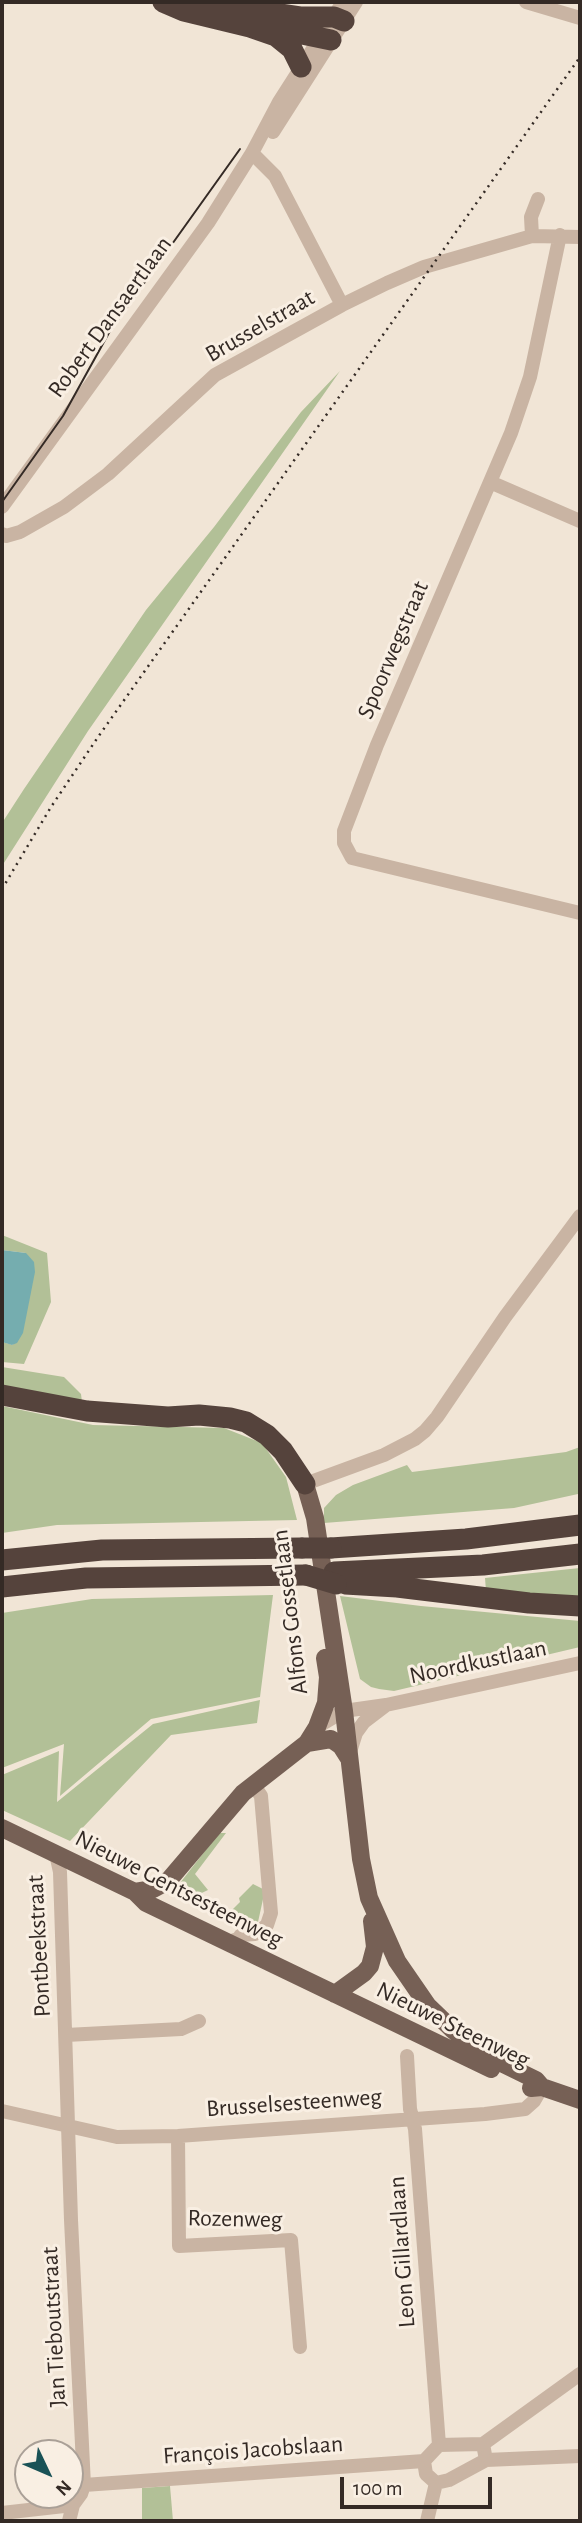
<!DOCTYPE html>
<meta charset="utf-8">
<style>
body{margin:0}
#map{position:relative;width:582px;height:2523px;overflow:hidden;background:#f1e5d6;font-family:"Alegreya Sans",sans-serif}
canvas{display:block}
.frame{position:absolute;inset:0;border:4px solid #342a25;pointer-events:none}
.north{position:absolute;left:14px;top:2439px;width:70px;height:70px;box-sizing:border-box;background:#f9efe3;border:2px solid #aaa097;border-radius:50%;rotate:134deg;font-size:19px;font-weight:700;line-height:28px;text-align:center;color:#342a25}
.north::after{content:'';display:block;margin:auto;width:24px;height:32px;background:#1a5256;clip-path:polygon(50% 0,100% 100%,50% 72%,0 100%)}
.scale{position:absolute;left:340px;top:2477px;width:152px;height:32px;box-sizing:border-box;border:4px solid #342a25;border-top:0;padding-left:9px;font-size:21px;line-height:24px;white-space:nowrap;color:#342a25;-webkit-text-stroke:5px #f9efe3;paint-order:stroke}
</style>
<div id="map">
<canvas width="582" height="2523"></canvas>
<div class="frame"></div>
<div class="north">N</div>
<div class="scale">100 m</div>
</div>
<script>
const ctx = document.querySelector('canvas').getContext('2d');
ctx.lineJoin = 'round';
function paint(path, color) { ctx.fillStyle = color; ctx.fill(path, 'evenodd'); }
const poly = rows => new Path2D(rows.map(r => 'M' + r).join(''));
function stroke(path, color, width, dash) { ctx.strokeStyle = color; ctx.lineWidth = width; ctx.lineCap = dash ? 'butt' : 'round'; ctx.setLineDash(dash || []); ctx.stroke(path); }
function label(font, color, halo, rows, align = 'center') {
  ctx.font = font + ' "Alegreya Sans",sans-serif'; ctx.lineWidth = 6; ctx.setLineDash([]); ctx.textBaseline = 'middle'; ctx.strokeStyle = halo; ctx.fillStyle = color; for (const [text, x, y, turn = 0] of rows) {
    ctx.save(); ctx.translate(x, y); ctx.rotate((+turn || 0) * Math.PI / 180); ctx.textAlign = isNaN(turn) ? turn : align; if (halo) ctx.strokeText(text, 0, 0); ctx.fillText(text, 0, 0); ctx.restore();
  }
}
paint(poly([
 [340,371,88,731,2,866,2,823,24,789,146,610,214,527,301,412],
 [2,1235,47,1253,51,1302,24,1364,2,1362,2,1342,13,1345,26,1253,2,1250],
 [2,1367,64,1377,81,1394,82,1402,2,1386],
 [2,1406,93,1425,224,1428,262,1443,286,1477,297,1520,57,1525,2,1533],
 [580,1447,580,1493,578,1494,514,1508,324,1523,324,1508,336,1495,353,1485,407,1465,412,1472,566,1452],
 [580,1568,580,1599,486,1591,485,1578],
 [273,1595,260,1697,151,1719,60,1796,64,1744,2,1768,2,1613,92,1599],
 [340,1596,421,1606,580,1621,580,1647,394,1691,379,1689,371,1687,360,1679],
 [260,1700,257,1723,171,1735,70,1841,2,1810,2,1775,59,1751,57,1802,153,1724],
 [219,1833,226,1833,195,1874,208,1890,189,1899,177,1891,180,1883],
 [253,1884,265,1890,258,1922,246,1927,234,1922,232,1910,240,1902,239,1898],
 [170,2486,173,2521,142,2521,142,2488]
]), '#b2c097');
paint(poly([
 [2,1250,26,1253,34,1262,35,1272,23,1333,17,1343,12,1345,2,1342]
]), '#75adaf');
stroke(poly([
 [526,2,580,18],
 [273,132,356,2],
 [252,153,275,176,342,305],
 [560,235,530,377,511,433,377,745,344,831,344,843,352,858,580,913],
 [532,236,531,217,538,199],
 [490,482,580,521],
 [2,507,208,223,252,153,279,102,343,2],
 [2,534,6,536,20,532,64,507,108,474,215,375,342,305,387,283,424,267,532,236,580,237],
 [305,1484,384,1455,415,1439,425,1431,437,1417,505,1317,580,1216],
 [317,1727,344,1711,386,1705,580,1663],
 [350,1752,356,1733,364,1722,385,1706],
 [56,1854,60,1872,71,2220,84,2485,81,2494,73,2505,69,2521],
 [229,1942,238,1939,241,1935,255,1934,267,1925,271,1913,261,1796,253,1784],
 [66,2035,181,2029,199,2021],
 [407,2056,410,2109,415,2129,439,2445],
 [2,2111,117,2137,178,2136,485,2114,525,2109,534,2101,542,2087],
 [178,2136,179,2246,291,2240,300,2347],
 [486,2460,580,2456],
 [424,2461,439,2445,483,2444,580,2374],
 [424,2461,426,2474,436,2483,449,2480,486,2460,483,2444],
 [84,2485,424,2461],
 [2,2513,73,2505],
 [427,2521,436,2483]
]), '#c9b4a3', 14);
stroke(poly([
 [305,1484,315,1518,344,1711,361,1859,369,1898,397,1961,428,2006,453,2030,489,2057,536,2080,542,2087],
 [307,1743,331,1739,341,1746,348,1757],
 [2,1828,135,1892,146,1903,491,2069],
 [135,1892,153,1889,168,1881,243,1793,307,1743,317,1727,326,1703,328,1677,325,1658],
 [335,1994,364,1973,370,1966,375,1947,372,1921],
 [531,2088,542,2087,580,2100]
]), '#766055', 18);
stroke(poly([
 [163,2,184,11,250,27,276,36,292,49,301,67],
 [208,3,300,17,334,17,344,21],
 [268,27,331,40],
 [2,1395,87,1411,168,1417,199,1415,230,1418,246,1422,267,1435,283,1451,305,1484],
 [331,1548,466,1539,580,1525],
 [2,1560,102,1550,302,1548],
 [334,1572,483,1565,580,1554],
 [345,1584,397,1587,529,1603,580,1606],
 [2,1587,86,1578,306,1575]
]), '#55433c', 21);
stroke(poly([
 [2,502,63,416,110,331,240,149]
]), '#342a25', 2);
stroke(poly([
 [2,889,51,807,98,737,580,57]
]), '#342a25', 2.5, [2, 5]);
stroke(poly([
 [302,1548,331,1548],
 [306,1575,336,1584]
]), '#55433c', 21);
label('24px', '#342a25', '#f9efe3', [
 ["Robert Dansaertlaan",110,317,-54],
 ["Brusselstraat",260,326,-30],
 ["Spoorwegstraat",393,650,-67],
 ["Alfons Gossetlaan",290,1612,-97],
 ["Noordkustlaan",478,1662,-12],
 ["Nieuwe Gentsesteenweg",179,1889,27],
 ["Pontbeekstraat",39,1946,-93],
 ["Nieuwe Steenweg",453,2025,26],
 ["Brusselsesteenweg",294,2103,-4],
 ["Rozenweg",235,2219,1],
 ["Leon Gillardlaan",402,2252,-94],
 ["Jan Tieboutstraat",54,2327,-93],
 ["François Jacobslaan",253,2450,-4]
]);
</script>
